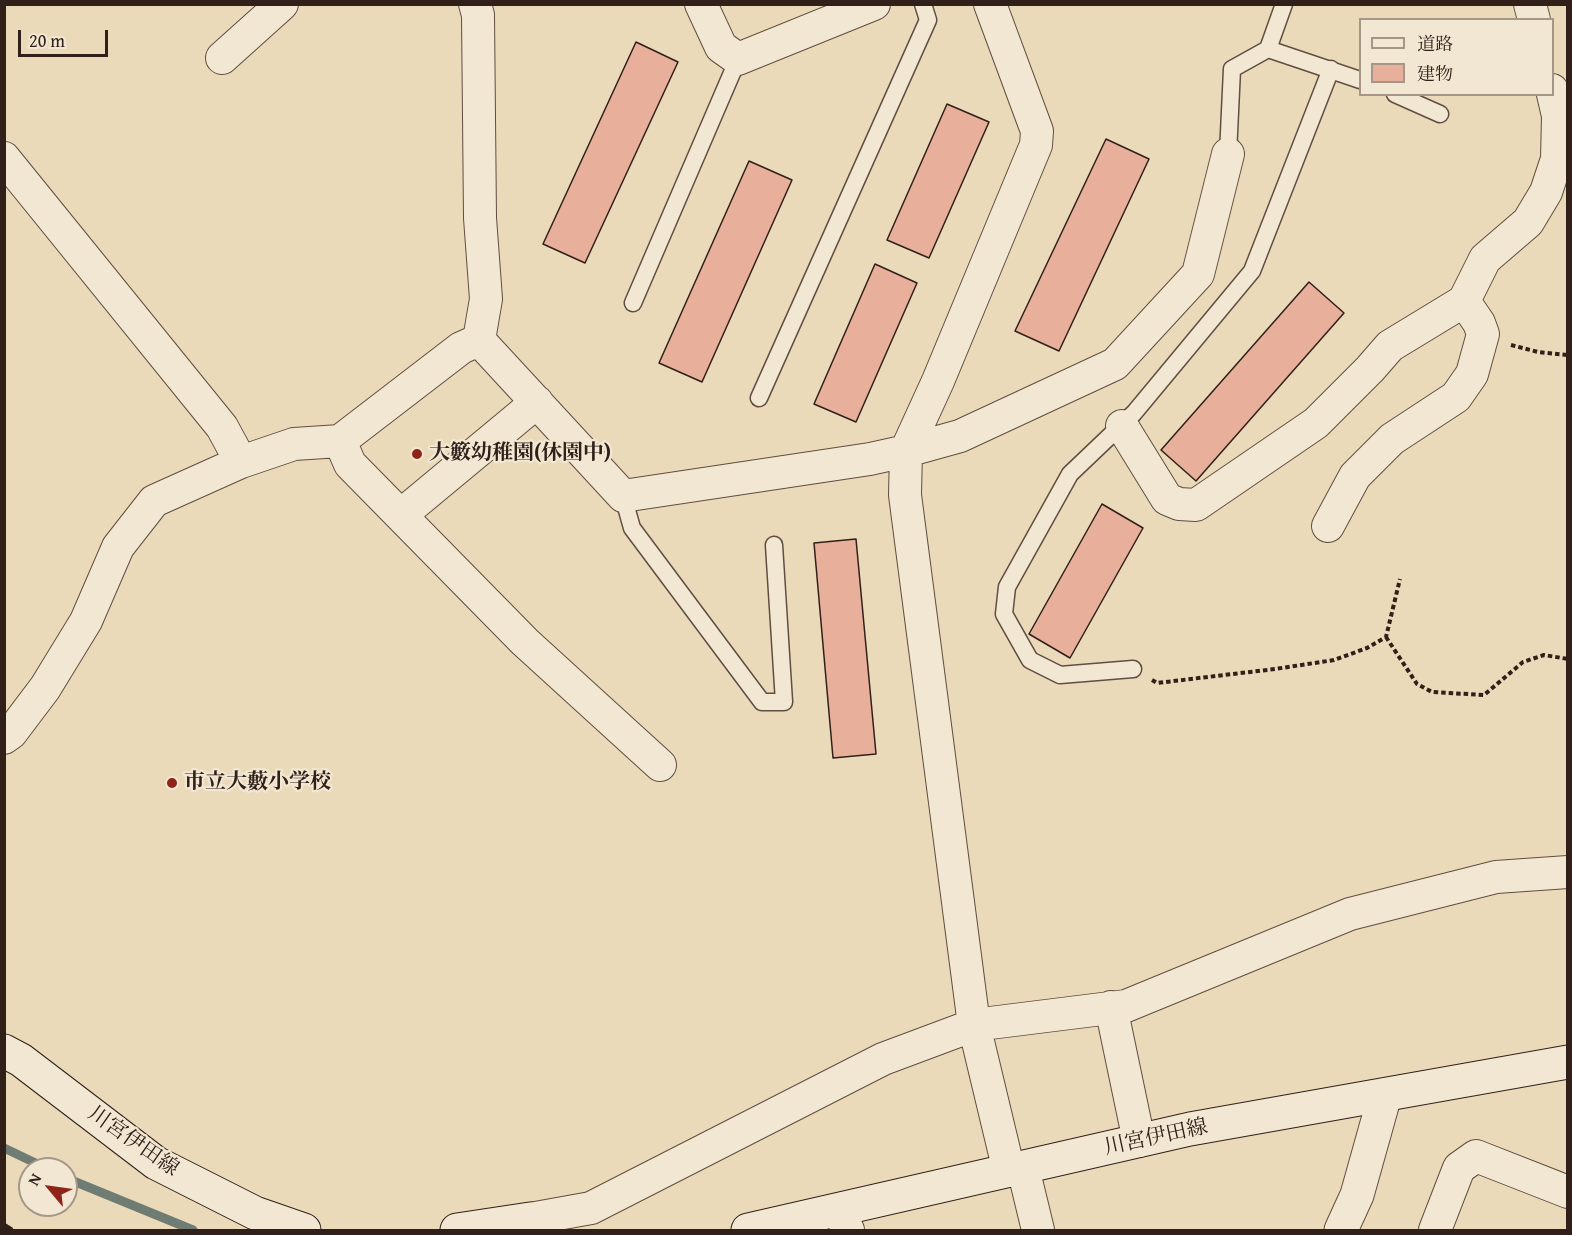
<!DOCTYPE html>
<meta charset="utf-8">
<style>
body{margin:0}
#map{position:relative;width:1572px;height:1235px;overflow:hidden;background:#ebdab9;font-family:"Gentium Book Plus","Noto Serif JP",serif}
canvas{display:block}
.frame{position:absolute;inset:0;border:6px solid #302019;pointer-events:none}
.legend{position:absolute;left:1359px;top:18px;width:195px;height:78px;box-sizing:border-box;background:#f2e7d2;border:2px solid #a49788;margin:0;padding:8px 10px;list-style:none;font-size:18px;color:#302019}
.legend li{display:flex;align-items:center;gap:12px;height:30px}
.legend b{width:30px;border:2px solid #a49788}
.north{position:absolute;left:18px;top:1157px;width:60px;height:60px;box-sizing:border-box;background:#f2e7d2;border:2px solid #a49788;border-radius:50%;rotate:299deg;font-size:16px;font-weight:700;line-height:24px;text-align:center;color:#302019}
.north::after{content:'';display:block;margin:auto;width:21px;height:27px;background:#8f2418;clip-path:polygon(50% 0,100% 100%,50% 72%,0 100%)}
.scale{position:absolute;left:18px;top:30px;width:90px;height:27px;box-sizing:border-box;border:3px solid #302019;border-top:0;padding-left:8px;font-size:18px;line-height:21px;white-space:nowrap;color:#302019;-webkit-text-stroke:4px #f2e7d2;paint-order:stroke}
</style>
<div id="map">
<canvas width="1572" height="1235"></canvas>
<div class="frame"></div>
<ul class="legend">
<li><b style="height:8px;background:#f2e7d2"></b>道路</li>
<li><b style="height:16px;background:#e8af9b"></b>建物</li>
</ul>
<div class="north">N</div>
<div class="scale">20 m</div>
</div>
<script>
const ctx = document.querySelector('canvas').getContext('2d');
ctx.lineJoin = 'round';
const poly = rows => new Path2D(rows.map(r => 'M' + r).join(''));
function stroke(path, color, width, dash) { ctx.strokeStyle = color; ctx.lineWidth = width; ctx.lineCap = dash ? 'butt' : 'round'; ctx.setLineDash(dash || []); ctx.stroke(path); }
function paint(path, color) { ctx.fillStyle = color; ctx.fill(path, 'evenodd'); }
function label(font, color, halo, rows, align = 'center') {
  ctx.font = font + ' "Gentium Book Plus","Noto Serif JP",serif'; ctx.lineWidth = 4.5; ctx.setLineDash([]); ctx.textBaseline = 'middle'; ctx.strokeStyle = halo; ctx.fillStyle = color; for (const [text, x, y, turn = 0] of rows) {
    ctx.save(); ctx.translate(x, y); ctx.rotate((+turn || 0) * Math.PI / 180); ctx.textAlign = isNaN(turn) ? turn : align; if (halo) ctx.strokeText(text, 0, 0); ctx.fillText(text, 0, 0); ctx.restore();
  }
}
stroke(poly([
 [4,1148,48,1169],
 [66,1178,193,1230]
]), '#6e7c74', 9);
const building = poly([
 [636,42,678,62,585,263,543,244,636,42],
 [947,104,989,122,929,258,887,240,947,104],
 [1106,139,1149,159,1059,351,1015,331,1106,139],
 [749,161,792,180,702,382,659,363,749,161],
 [875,264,917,283,856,422,814,404,875,264],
 [1309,282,1344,313,1196,481,1161,450,1309,282],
 [1102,504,1143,528,1070,658,1029,634,1102,504],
 [856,539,876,754,833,758,814,543,856,539]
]);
paint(building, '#e8af9b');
stroke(building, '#302019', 1.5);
const service = poly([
 [1268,49,1284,4],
 [1395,94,1440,114],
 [1228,154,1232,69,1268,49,1360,80],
 [633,303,738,59],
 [759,398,928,20,923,4],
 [623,496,632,528,762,702,784,702,774,545],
 [1133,669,1060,675,1030,660,1004,614,1007,587,1070,474,1134,413,1252,271,1331,69]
]);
const minor = poly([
 [475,4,478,15,480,218,486,299,479,340],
 [701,4,721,47,738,59,874,4],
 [990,4,1037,131,1036,145,938,381,906,451,905,495,974,1025,1009,1171],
 [1530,4,1534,20],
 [222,58,282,4],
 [4,158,222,427,241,462],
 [479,340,623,496,870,459,906,451,960,436,1115,364,1198,274,1228,154],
 [1122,426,1167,499,1179,504,1196,505,1316,423,1370,369,1390,346,1464,301,1485,259,1528,222,1546,192,1557,159,1558,116,1552,90],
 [340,441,350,464,525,642,660,765],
 [401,515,537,402],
 [1328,526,1355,476,1392,439,1456,397,1472,374,1483,334,1479,323,1464,301],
 [4,738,11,733,45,688,86,621,118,547,154,501,241,462,294,444,340,441,461,348,479,340],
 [1111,1007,1139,1141],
 [1023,1168,1038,1230],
 [839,1211,848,1230],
 [530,1219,591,1208,883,1059,974,1025,1126,1006,1350,914,1496,877,1568,872],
 [1435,1230,1459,1168,1476,1156,1568,1192]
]);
const tertiary = poly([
 [1341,1230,1357,1195,1385,1095]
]);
const secondary = poly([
 [4,1051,21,1060,156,1163,255,1213,304,1230],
 [457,1230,530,1219,543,1230],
 [748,1230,1190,1129,1568,1062]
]);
stroke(service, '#5f4e41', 19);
stroke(minor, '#5f4e41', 34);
stroke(tertiary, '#5f4e41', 35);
stroke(secondary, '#302019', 35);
stroke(poly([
 [1511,345,1538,352,1568,355],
 [1386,637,1417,684,1432,692,1484,695,1523,662,1544,655,1568,659],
 [1152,680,1157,683,1275,669,1334,660,1367,648,1386,637,1400,579]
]), '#302019', 4, [4.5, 3]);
stroke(service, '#f2e7d2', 16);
stroke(minor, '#f2e7d2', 32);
stroke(tertiary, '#f2e7d2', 33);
stroke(secondary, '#f2e7d2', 33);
stroke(poly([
 [4,1225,12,1230]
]), '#302019', 4.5, [10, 10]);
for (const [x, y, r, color] of [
 [417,454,6,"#8f2418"],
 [172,783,6,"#8f2418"]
]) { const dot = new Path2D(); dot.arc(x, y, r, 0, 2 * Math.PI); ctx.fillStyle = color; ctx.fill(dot); stroke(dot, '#f2e7d2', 2); }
label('bold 21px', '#302019', '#f2e7d2', [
 ["大籔幼稚園(休園中)",429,454],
 ["市立大藪小学校",184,783]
], 'left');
label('21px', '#302019', '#f2e7d2', [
 ["川宮伊田線",1156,1138,-12],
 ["川宮伊田線",133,1142,35]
]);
</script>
